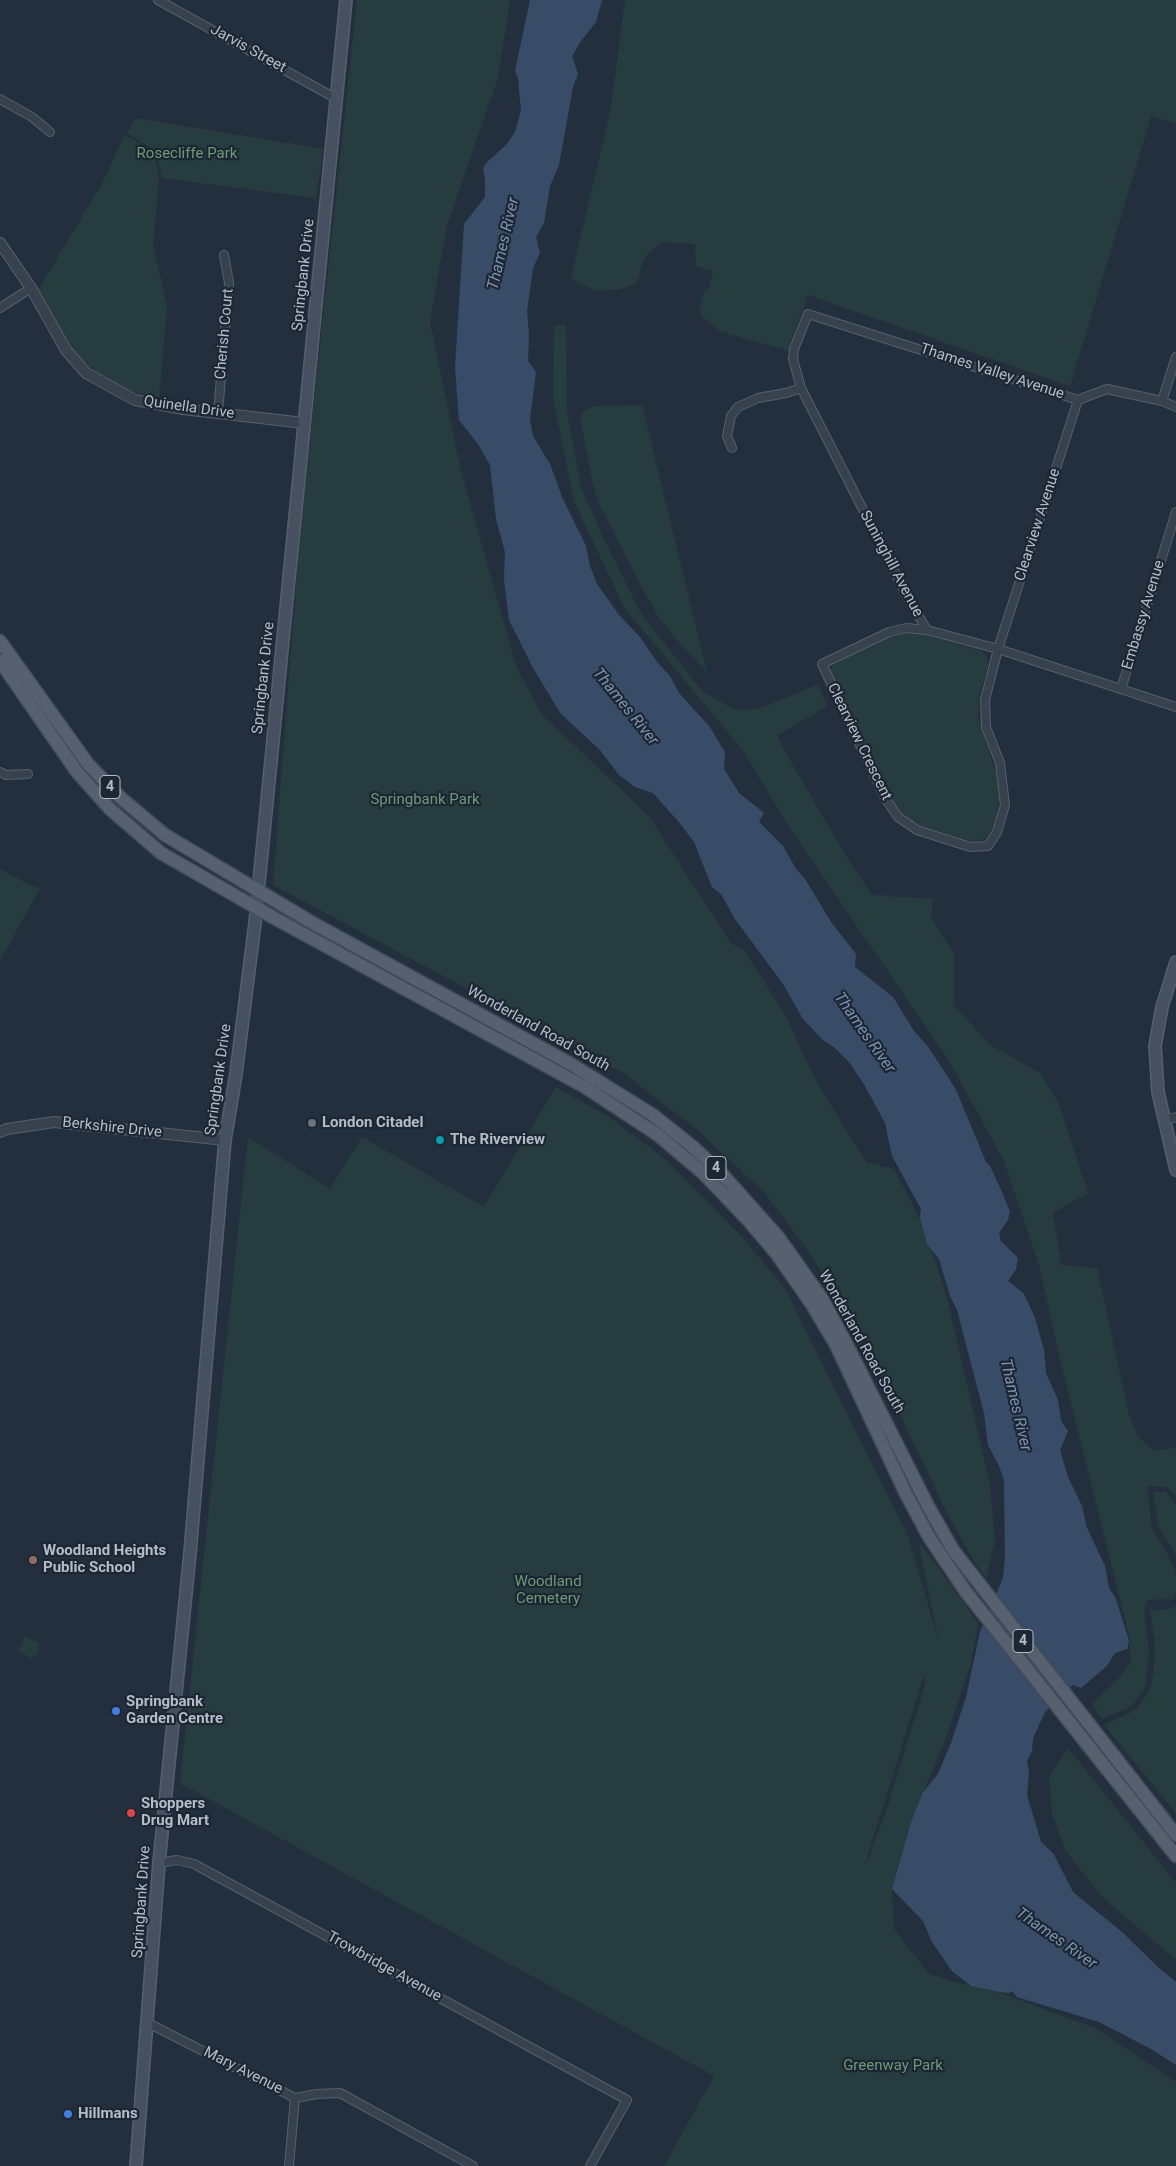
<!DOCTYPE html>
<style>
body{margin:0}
canvas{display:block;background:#242f3e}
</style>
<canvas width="1176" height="2166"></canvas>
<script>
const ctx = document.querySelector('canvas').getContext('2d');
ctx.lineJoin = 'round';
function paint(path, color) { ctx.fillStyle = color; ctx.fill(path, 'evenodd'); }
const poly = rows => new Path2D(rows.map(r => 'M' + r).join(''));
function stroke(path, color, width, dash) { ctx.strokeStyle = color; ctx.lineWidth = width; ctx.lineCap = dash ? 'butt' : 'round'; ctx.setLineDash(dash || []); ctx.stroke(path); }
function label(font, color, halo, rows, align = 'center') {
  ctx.font = font + ' Roboto,sans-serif'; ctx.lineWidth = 4.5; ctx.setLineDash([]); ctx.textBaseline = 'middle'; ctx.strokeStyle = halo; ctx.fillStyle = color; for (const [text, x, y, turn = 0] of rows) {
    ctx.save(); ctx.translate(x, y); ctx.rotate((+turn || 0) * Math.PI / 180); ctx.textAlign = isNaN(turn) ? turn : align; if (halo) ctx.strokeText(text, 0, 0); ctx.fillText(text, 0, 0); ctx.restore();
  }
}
paint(poly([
 [357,0,510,0,498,78,447,225,430,322,462,475,517,669,542,715,648,815,731,943,744,950,785,1015,817,1083,866,1162,894,1169,923,1225,947,1297,990,1485,995,1542,986,1578,974,1561,946,1511,865,1340,806,1248,764,1192,695,1128,622,1072,587,1054,562,1037,552,1034,273,885,300,533],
 [625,0,1176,0,1176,124,1151,116,1070,386,808,295,788,351,719,331,699,313,705,290,708,291,713,271,696,266,695,244,661,242,644,258,637,283,621,289,595,291,571,278,611,108],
 [136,118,323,149,316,198,162,178,156,151,127,133],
 [125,135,154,152,159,178,153,245,167,307,159,398,122,389,98,375,73,350,37,289,40,287,100,187],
 [566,325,567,412,581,487,603,537,640,612,702,691,735,710,759,709,818,684,827,706,777,736,791,762,846,856,872,895,933,899,931,917,954,954,954,1005,990,1045,1040,1073,1059,1104,1088,1193,1053,1213,1061,1265,1097,1268,1129,1415,1137,1435,1154,1451,1176,1448,1176,1497,1167,1487,1147,1486,1152,1529,1172,1562,1176,1573,1176,1594,1173,1599,1147,1600,1144,1610,1149,1656,1145,1687,1132,1706,1102,1719,1092,1704,1119,1678,1131,1662,1129,1635,1059,1355,1039,1265,1004,1161,948,1059,789,827,745,753,624,607,574,501,553,398,554,326],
 [642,405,707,672,675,638,658,616,641,586,599,504,592,481,580,417,584,411,593,406],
 [904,633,919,633,982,651,987,658,988,666,980,694,978,717,998,780,999,798,996,818,989,836,980,841,970,842,922,826,907,818,893,804,831,675,830,670,833,664,887,638],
 [0,869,34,887,40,888,0,961],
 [556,1087,609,1117,664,1158,745,1240,786,1290,903,1527,905,1527,939,1642,918,1540,978,1623,971,1663,944,1743,911,1822,897,1869,892,1889,894,1929,929,1974,963,1984,1000,1993,1095,2028,1176,2082,1176,2166,664,2166,714,2076,180,1783,248,1137,330,1189,362,1137,484,1207],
 [924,1674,925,1685,889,1803,867,1862,865,1864],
 [1153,1492,1166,1492,1176,1505,1176,1556,1159,1527],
 [1176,1607,1176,1813,1104,1725,1137,1709,1151,1687,1155,1657,1154,1636,1150,1609,1158,1611],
 [25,1636,39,1643,39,1653,31,1658,18,1651],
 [1068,1748,1176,1883,1176,1960,1102,1897,1065,1850,1052,1813,1049,1777]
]), '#263c3f');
paint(poly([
 [530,0,602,0,596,22,581,41,572,56,578,74,573,87,559,165,550,186,544,223,536,237,540,253,533,268,527,311,529,335,528,361,536,372,530,419,533,436,550,464,562,497,586,546,590,566,597,584,619,615,640,637,657,662,670,676,679,693,709,726,725,752,724,769,739,793,764,813,759,822,783,846,796,869,805,879,831,922,856,954,855,967,893,997,914,1031,926,1044,948,1077,956,1090,986,1162,990,1166,1002,1192,1010,1212,1008,1220,999,1233,1001,1241,1018,1258,1016,1269,1008,1281,1024,1294,1035,1318,1044,1350,1046,1373,1058,1400,1061,1421,1068,1431,1060,1450,1068,1477,1082,1506,1087,1528,1105,1566,1109,1588,1116,1599,1129,1641,1127,1649,1115,1653,1107,1666,1081,1688,1073,1685,1070,1687,1045,1712,1033,1738,1032,1751,1027,1761,1029,1773,1027,1795,1041,1842,1053,1853,1073,1892,1122,1932,1159,1968,1176,1982,1176,2065,1151,2049,1099,2022,1017,1997,1012,1991,1009,1993,999,1992,971,1986,952,1971,932,1942,923,1921,892,1889,911,1822,923,1792,938,1774,951,1743,966,1697,980,1632,1003,1578,1005,1557,1004,1480,999,1466,988,1445,984,1413,957,1310,950,1296,939,1259,927,1244,920,1217,921,1209,892,1156,885,1123,865,1086,849,1062,835,1048,823,1040,803,1019,783,984,735,919,721,894,712,887,694,842,678,821,653,793,635,787,619,775,600,750,561,714,533,668,509,620,504,579,505,552,496,519,490,465,478,444,459,420,455,367,464,224,485,197,485,179,483,169,486,163,506,145,515,132,521,110,518,78,515,71]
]), '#394c67');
const minor = poly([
 [158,0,337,99],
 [0,99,32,117,50,132],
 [0,308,31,288],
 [1162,401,1176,357],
 [1176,407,1162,401,1107,389,1078,400,808,314,794,349,793,359,801,388,908,598,927,630,998,649,1176,707],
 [218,413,229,283,224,255],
 [732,448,727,436,731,416,738,407,758,398,786,393,801,388],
 [927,630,906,628,889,632,822,664,885,798,898,817,917,830,970,847,988,846,997,832,1005,805,1000,763,986,727,985,700,998,649,1078,400],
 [1121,689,1176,512],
 [0,772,6,775,28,774],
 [1164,1120,1176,1117],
 [159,1863,177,1860,194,1864,627,2100,590,2166],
 [148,2023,295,2098,317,2094,340,2093,473,2166],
 [289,2166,295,2098]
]);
const tertiary = poly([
 [0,243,31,288,66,350,86,373,135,400,183,409,304,423],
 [0,1132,7,1129,54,1122,225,1140]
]);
const secondary = poly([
 [1176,962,1162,1007,1155,1046,1158,1092,1176,1170],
 [136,2166,159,1863,190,1553,225,1140,236,1074,255,923,346,0]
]);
const primary = poly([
 [0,641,88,764,121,798,165,835,311,922,571,1064,653,1115,693,1147,723,1175,779,1238,823,1300,849,1349,928,1506,953,1550,1176,1835],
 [0,661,77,772,110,809,161,853,276,919,585,1087,658,1135,703,1173,748,1220,776,1253,811,1303,836,1345,906,1494,929,1537,966,1592,1176,1856]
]);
stroke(minor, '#565f6c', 10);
stroke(tertiary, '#565f6c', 12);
stroke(secondary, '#565f6c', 14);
stroke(primary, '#414a57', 15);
stroke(minor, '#38414e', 8);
stroke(tertiary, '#38414e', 10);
stroke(secondary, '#465061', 11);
stroke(primary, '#56606e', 12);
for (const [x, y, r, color] of [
 [312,1123,5,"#6b7280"],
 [440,1140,5,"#0f9aa8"],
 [33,1560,5,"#8d6e63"],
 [116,1711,5,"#3f7fe0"],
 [131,1813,5,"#e0444e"],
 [68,2114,5,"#3f7fe0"]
]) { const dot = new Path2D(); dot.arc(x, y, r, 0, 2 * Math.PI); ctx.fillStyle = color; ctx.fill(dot); stroke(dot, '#1d2633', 2); }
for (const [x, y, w] of [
 [110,787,20],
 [716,1168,20],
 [1023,1641,20]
]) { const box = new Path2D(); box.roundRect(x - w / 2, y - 11.5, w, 23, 4); ctx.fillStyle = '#1d2633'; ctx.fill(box); stroke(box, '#b4bcc9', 1); }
label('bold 14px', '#b4bcc9', null, [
 ["4",110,787],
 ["4",716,1168],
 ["4",1023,1641]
]);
label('15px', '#b4bcc9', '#1d2633', [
 ["Jarvis Street",248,49,29],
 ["Springbank Drive",304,275,-84],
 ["Cherish Court",225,334,-85],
 ["Thames Valley Avenue",992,372,18],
 ["Quinella Drive",189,408,8],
 ["Clearview Avenue",1038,525,-72],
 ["Suninghill Avenue",891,564,62],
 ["Embassy Avenue",1144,615,-73],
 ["Springbank Drive",264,678,-84],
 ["Clearview Crescent",859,742,64],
 ["Wonderland Road South",538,1029,29],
 ["Springbank Drive",219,1080,-82],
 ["Berkshire Drive",112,1128,6],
 ["Wonderland Road South",861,1342,61],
 ["Springbank Drive",142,1902,-86],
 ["Trowbridge Avenue",384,1967,29],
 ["Mary Avenue",243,2071,27]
]);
label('15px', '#6b9a76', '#1d2633', [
 ["Rosecliffe Park",187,154],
 ["Springbank Park",425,800],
 ["Woodland",548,1582],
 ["Cemetery",548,1599],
 ["Greenway Park",893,2066]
]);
label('bold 15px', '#b4bcc9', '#1d2633', [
 ["London Citadel",322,1123],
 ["The Riverview",450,1140],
 ["Woodland Heights",43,1551],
 ["Public School",43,1568],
 ["Springbank",126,1702],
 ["Garden Centre",126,1719],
 ["Shoppers",141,1804],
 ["Drug Mart",141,1821],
 ["Hillmans",78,2114]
], 'left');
label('italic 16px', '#7c92b1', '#1d2633', [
 ["Thames River",504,244,-77],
 ["Thames River",625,707,51],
 ["Thames River",864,1033,55],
 ["Thames River",1015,1405,77],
 ["Thames River",1056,1939,35]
]);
</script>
